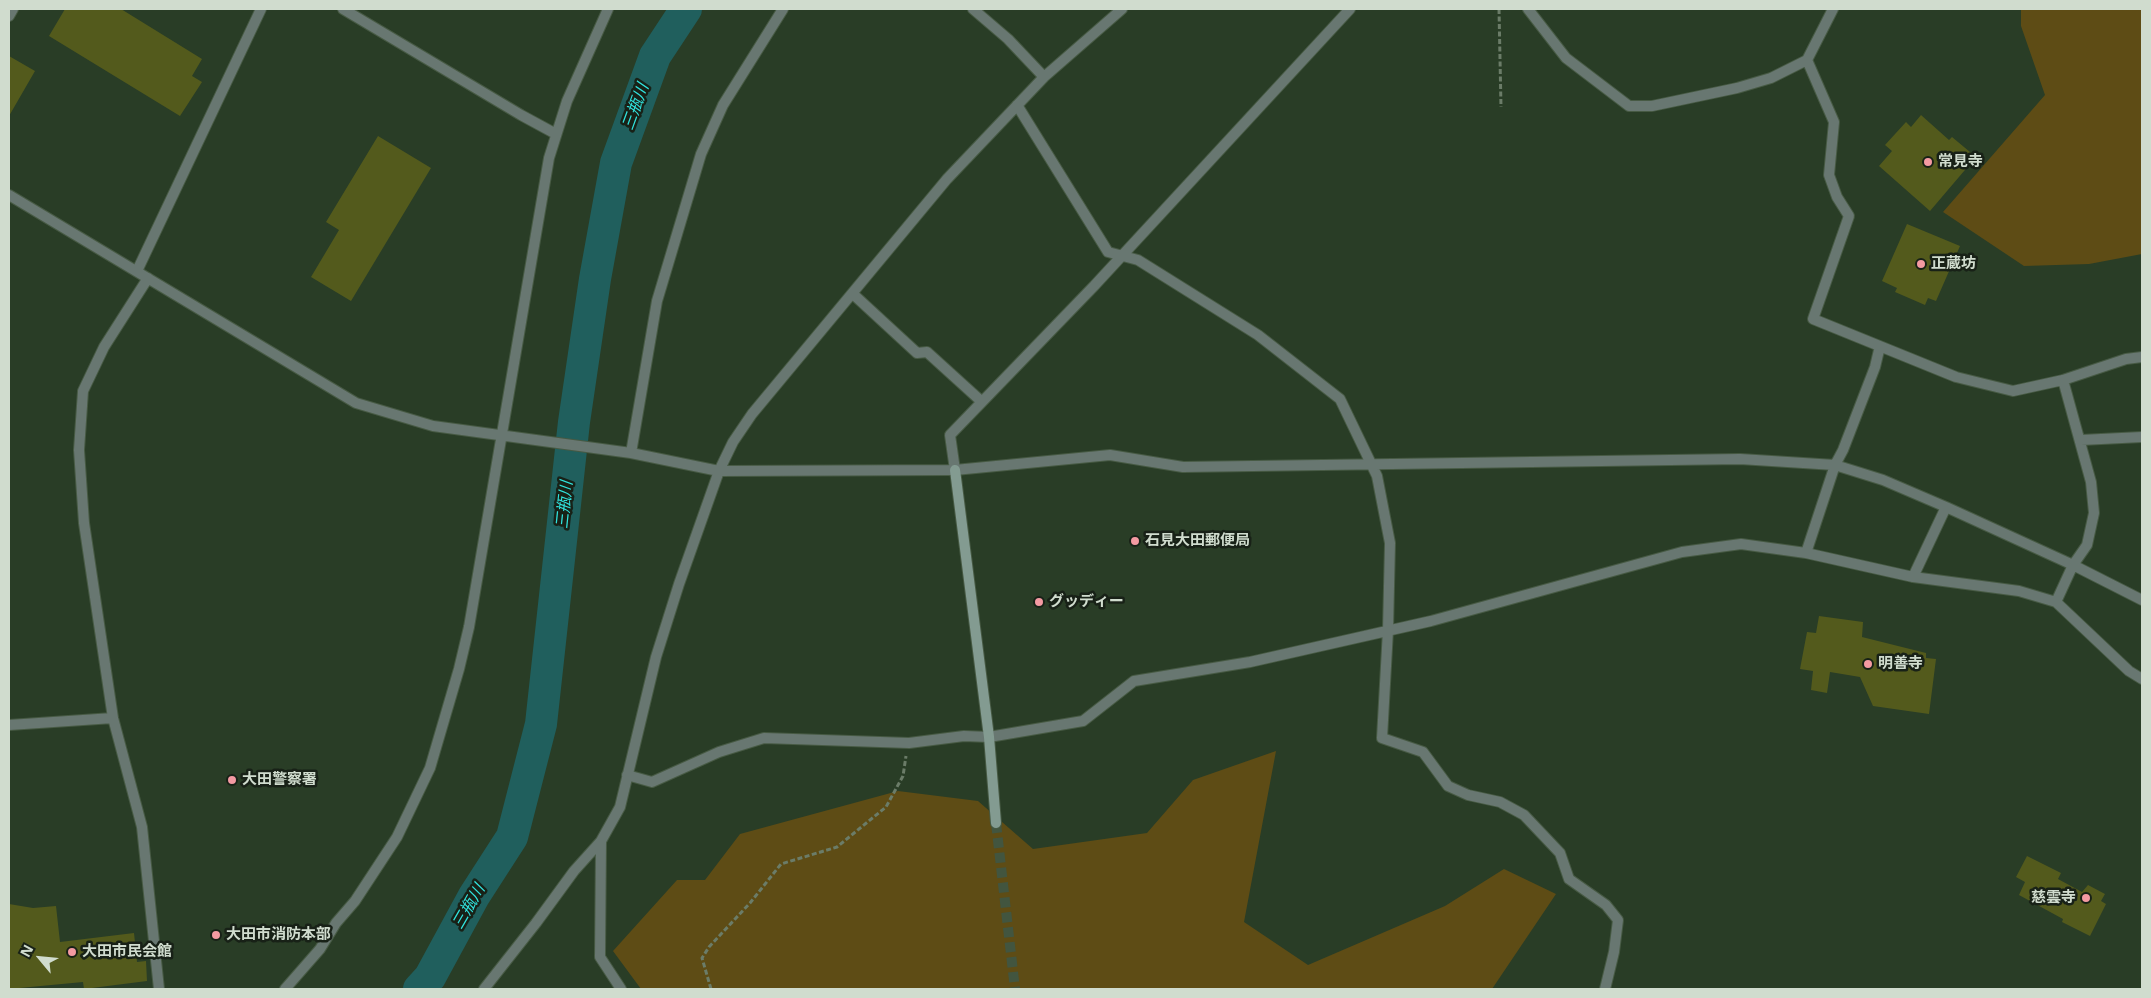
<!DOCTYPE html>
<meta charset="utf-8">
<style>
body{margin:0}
#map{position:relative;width:2151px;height:998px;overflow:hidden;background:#293d26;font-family:"Open Sans",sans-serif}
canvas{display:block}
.frame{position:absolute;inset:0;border:10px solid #d0dcce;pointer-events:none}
.north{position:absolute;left:15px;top:933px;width:50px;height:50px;-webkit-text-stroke:4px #182117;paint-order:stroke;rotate:298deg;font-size:14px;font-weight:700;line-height:20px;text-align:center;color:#d0dcce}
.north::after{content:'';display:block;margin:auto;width:18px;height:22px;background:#d0dcce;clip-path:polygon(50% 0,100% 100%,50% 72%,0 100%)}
</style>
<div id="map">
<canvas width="2151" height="998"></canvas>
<div class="frame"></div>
<div class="north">N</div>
</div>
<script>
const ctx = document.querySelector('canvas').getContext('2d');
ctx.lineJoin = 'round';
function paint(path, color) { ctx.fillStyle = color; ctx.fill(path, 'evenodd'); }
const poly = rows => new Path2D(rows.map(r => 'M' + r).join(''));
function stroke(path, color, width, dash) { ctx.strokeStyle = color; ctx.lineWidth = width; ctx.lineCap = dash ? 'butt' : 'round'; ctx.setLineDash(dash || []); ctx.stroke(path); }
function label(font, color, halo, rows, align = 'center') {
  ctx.font = font + ' "Open Sans","Noto Sans JP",sans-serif'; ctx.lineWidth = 5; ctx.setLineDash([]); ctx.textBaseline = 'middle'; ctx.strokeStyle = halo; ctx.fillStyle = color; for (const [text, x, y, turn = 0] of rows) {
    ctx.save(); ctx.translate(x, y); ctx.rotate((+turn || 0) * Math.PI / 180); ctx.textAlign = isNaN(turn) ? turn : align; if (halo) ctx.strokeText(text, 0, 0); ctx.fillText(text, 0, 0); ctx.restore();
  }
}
paint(poly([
 [2021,9,2142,9,2142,254,2089,264,2024,266,1943,212,2045,95,2021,26],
 [1276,751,1244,922,1308,965,1445,906,1504,869,1556,894,1492,989,641,989,613,951,677,880,705,880,740,834,898,791,978,801,1033,849,1147,833,1193,780]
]), '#5e4c15');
stroke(poly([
 [419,989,430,977,474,896,512,837,541,724,574,422,595,279,616,163,655,56,686,9]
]), '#205f5d', 32);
paint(poly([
 [65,9,121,9,202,59,192,76,202,82,180,116,49,36],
 [9,56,35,71,9,116],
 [1921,115,1949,140,1952,137,1976,157,1930,211,1879,166,1892,151,1885,145,1906,122,1911,127],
 [378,136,431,168,351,301,311,277,339,230,326,222],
 [1907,224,1960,246,1936,301,1928,298,1925,305,1895,292,1897,288,1882,281],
 [1819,616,1863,622,1862,637,1926,653,1926,658,1936,659,1929,714,1873,706,1860,677,1830,672,1827,693,1811,690,1813,671,1800,669,1807,632,1816,633],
 [2027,856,2061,873,2058,879,2082,892,2088,885,2105,894,2101,901,2106,904,2090,936,2062,922,2063,919,2019,895,2025,882,2016,877],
 [9,904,33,908,56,906,60,942,134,933,137,962,146,961,147,981,84,989,83,982,9,989]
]), '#535a1c');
stroke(poly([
 [996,823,1015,989]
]), '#42553f', 10, [10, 5]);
const street = poly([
 [343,9,521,115,556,134],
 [973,9,1008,39,1044,77],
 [1528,9,1566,58,1629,106,1652,106,1737,88,1771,78,1807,60,1833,9],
 [9,16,13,9],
 [1807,60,1834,122,1829,175,1837,197,1849,216,1813,319,1956,377,2013,391,2063,380,2126,359,2142,357],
 [1017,105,1108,252,1138,260,1258,335,1340,399,1377,476,1390,543,1388,630,1382,738,1423,752,1448,786,1468,795,1500,802,1524,815,1560,853,1569,879,1606,905,1618,920,1614,952,1605,989],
 [9,195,356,403,433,426,631,453,719,471,955,470,1110,455,1183,467,1740,459,1835,465,1883,480,1946,507,2073,565,2142,600],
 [137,271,261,9],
 [148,278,104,347,83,391,79,450,84,523,113,718,142,827,159,989],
 [853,294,917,353,927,352,981,401],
 [2081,440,2142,437],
 [631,453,657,301,701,154,723,105,783,9],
 [955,470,950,435,1094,286,1350,9],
 [1806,553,1835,465,1843,450,1875,367,1880,346],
 [1913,577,1946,507],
 [2056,602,2073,565,2087,545,2094,513,2091,482,2063,380],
 [9,725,113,718],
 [627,775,652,782,719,752,764,738,909,743,964,736,989,737,1083,721,1134,681,1250,662,1431,621,1682,552,1741,544,1806,553,1913,577,2019,591,2056,602,2129,671,2142,679],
 [601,841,600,957,621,989],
 [285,989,320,949,336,923,355,901,397,837,430,768,459,669,469,627,549,158,567,101,608,9],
 [484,989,536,923,574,871,601,841,620,807,656,657,679,584,719,471,733,442,752,414,947,179,1044,77,1122,9]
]);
const secondary = poly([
 [955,470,989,737,996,823]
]);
stroke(street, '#475a44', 12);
stroke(secondary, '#475a44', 12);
stroke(poly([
 [1499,9,1501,107],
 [711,989,702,958,709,947,750,903,781,864,837,847,886,807,903,776,906,756]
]), '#6b7c68', 3, [5, 2.5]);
stroke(street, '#687771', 10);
stroke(secondary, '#839b91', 10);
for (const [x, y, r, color] of [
 [1928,162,5,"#f49aa2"],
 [1921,264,5,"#f49aa2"],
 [1135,541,5,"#f49aa2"],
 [1039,602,5,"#f49aa2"],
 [1868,664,5,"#f49aa2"],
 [232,780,5,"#f49aa2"],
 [2086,898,5,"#f49aa2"],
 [216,935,5,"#f49aa2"],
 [72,952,5,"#f49aa2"]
]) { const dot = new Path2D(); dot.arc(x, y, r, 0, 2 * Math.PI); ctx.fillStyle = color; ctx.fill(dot); stroke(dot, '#182117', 2); }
label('bold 15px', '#d0dcce', '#182117', [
 ["常見寺",1938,162],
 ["正蔵坊",1931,264],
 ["石見大田郵便局",1145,541],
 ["グッディー",1049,602],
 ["明善寺",1878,664],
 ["大田警察署",242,780],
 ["慈雲寺",2076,898,"right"],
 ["大田市消防本部",226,935],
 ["大田市民会館",82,952]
], 'left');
label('italic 16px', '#31e4df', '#182117', [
 ["三瓶川",636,107,-70],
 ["三瓶川",565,505,-84],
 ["三瓶川",469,907,-60]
]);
</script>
